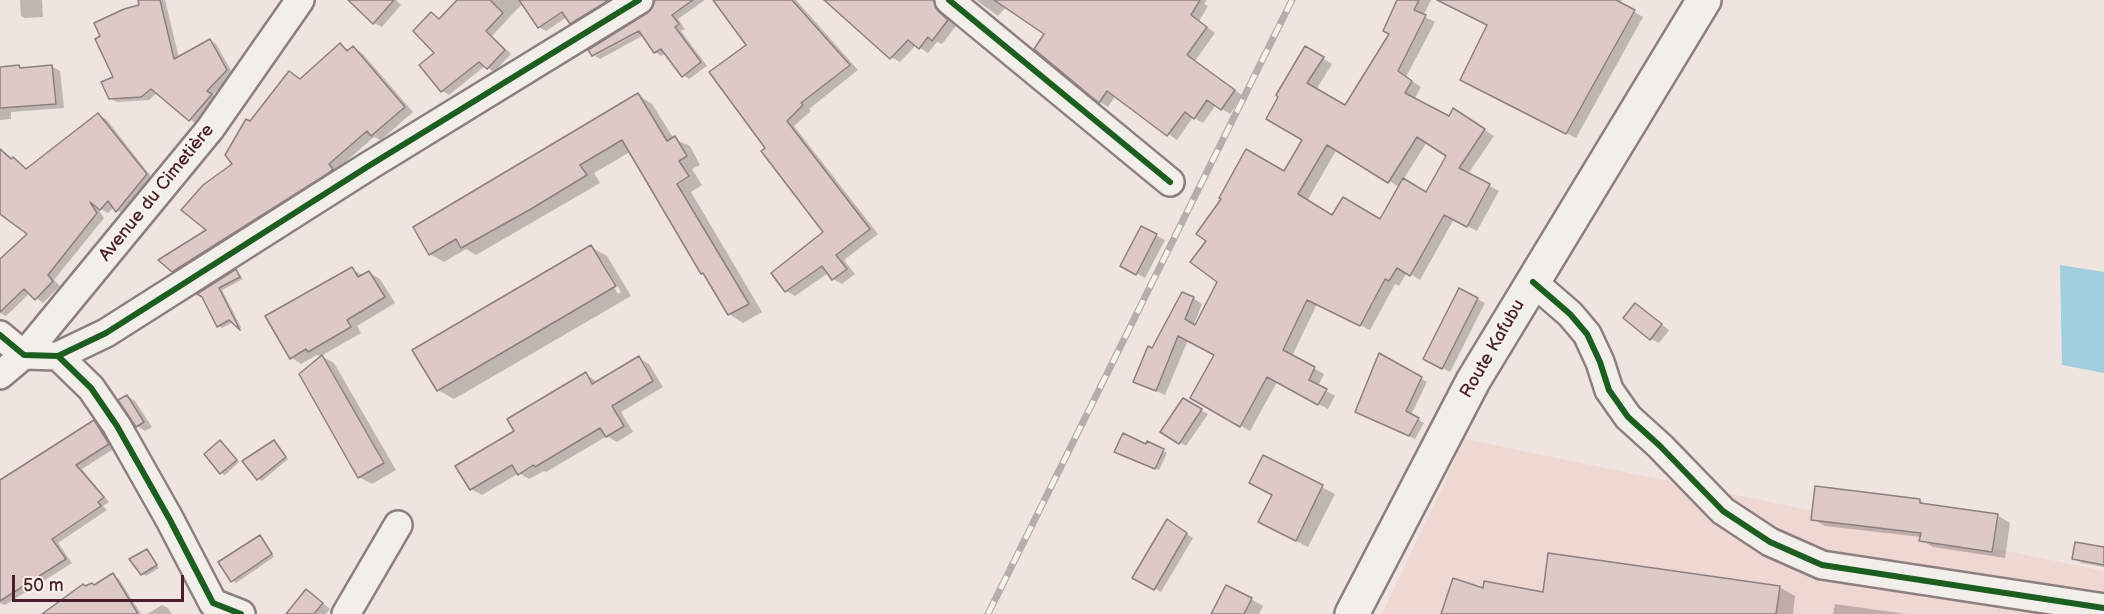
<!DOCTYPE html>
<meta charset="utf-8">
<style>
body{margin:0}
#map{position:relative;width:2104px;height:614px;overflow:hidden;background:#efe4df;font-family:"Balsamiq Sans",sans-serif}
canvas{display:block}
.scale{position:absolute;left:12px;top:575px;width:172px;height:27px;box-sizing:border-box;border:3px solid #4a1f2b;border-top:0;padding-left:8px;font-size:18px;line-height:21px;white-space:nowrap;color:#4a1f2b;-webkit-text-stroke:4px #f7f3e8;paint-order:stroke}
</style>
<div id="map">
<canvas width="2104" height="614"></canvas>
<div class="scale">50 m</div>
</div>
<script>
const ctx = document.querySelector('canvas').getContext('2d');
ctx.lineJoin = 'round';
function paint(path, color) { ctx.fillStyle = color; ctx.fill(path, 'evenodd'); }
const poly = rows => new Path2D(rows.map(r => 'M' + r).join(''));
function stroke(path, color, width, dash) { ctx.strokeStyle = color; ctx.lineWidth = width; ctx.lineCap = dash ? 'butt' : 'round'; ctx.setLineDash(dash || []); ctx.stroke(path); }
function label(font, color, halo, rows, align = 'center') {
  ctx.font = font + ' "Balsamiq Sans",sans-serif'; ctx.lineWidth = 4.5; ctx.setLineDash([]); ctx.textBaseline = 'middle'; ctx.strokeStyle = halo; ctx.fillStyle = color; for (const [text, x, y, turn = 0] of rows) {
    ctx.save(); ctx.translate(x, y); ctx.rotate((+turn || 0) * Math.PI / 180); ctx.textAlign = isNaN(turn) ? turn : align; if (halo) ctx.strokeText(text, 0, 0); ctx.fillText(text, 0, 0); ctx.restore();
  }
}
paint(poly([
 [1465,439,2104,571,2104,614,1382,614]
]), '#efd8d2');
paint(poly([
 [2060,265,2104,272,2104,373,2062,365]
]), '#a1cee0');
paint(poly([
 [20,0,42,0,43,17,25,18,21,16],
 [138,0,165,0,179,58,210,40,216,44,233,74,213,95,217,99,196,124,157,93,149,100,117,102,110,98,115,77,140,7],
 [350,0,396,0,401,5,382,27,374,23],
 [458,0,622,0,578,27,571,23,567,17,546,31,539,27,523,3,492,36,511,54,494,72,485,66,449,95,442,91,432,14,440,19],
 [656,0,705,0,678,19,685,29,681,31,707,66,689,79,683,75,666,53,661,56,655,52,644,35,600,59,595,56,647,28],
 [715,0,796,0,858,70,809,109,811,111,794,126,878,234,844,260,855,274,842,284,833,279,828,273,795,296,786,291,773,273,825,233,767,148,748,46],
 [826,0,943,0,943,11,956,26,942,44,937,42,928,53,916,45,900,62,891,57],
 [976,0,1207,0,1204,4,1208,6,1199,21,1215,33,1195,61,1243,96,1230,114,1216,105,1203,123,1193,117,1177,140,1116,95,1108,107,1100,102,1036,49,1046,34,1006,7,998,16],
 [1399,0,1431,0,1423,16,1435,22,1406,77,1421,87,1414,100,1449,118,1462,115,1494,136,1468,174,1499,191,1477,231,1454,219,1420,280,1407,272,1399,286,1395,284,1370,330,1317,304,1292,356,1324,374,1318,386,1335,396,1328,409,1277,382,1250,431,1192,398,1216,355,1188,340,1165,395,1135,381,1153,350,1193,298,1202,304,1193,327,1195,328,1304,140,1306,48,1332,64,1316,90,1345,107,1390,34],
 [1427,142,1448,156,1427,194,1403,180],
 [1337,149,1399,187,1380,221,1333,217,1307,201],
 [1470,0,1622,0,1620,4,1643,17,1576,138,1471,84,1489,25],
 [340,45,349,50,353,48,362,53,413,112,381,140,374,137,336,170,340,174,182,276,173,271,209,230,250,123],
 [19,66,24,69,51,66,60,71,64,108,11,112,11,119,0,120,0,68],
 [638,95,652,104,674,139,690,146,700,165,692,169,702,185,691,192,762,312,743,323,729,314,706,276,702,273,630,152,594,173,600,183,476,255,466,249,444,262,430,254],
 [98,115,106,119,153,179,124,215,114,207,108,213,97,207,104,218,54,280,60,286,43,303,30,293,6,316,0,313,0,261,29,234,0,212,0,148,27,170],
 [1142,228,1165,240,1145,278,1122,265],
 [591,247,607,256,631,296,454,399,438,390],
 [597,259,601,259,621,292,618,294],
 [352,269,364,276,369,273,380,279,395,303,357,326,361,333,321,356,334,363,396,470,372,484,359,477,321,357,317,355,301,364,291,357],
 [236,271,239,273,243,279,222,290,242,329,233,322,222,328,218,325,203,296],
 [1460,290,1485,303,1450,372,1425,358],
 [1636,305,1669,330,1659,343,1651,339],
 [1380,355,1427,382,1411,415,1424,423,1415,439,1363,415],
 [639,358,649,364,663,387,621,412,633,432,617,442,607,436,546,472,544,471,529,479,519,473,482,495,471,489,457,467,516,431,586,374,597,382],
 [127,396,135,401,152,427,145,431,137,426],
 [1183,400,1208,414,1186,446,1163,432],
 [94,421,100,425,115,448,82,469,109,502,103,506,107,510,58,543,72,563,5,605,0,603,0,482],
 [274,441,277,444,288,459,262,481,258,479],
 [220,442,239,462,225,475,221,473],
 [1148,443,1167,453,1159,470,1120,453,1147,446],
 [1264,457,1335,494,1308,547,1273,529,1273,495],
 [1920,501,1928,505,1997,515,2010,523,2005,558,1933,547,1921,540,1921,537,1825,526,1813,519],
 [1174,525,1193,538,1161,592,1134,577],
 [260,537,263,539,274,557,236,583,232,581],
 [2104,548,2104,567,2082,563,2074,559],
 [147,551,150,553,159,568,146,576,142,573],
 [113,575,119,579,141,614,100,614],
 [1779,587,1795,596,1793,614,1480,614,1545,594],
 [314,596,330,609,326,614,296,614],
 [1251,599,1263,606,1259,614,1213,614],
 [1835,604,1906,614,1833,614],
 [162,605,168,608,172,614,147,614]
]), '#0003');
const building = poly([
 [138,0,160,0,174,59,210,39,227,70,207,91,212,94,189,121,151,89,141,97,109,99,101,82,113,77,95,39,100,36,94,23,124,9,139,5,138,0],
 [348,0,394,0,373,24,348,0],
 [457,0,490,0,503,13,486,31,505,50,487,69,479,62,441,92,419,65,434,53,413,31,431,12,439,19,457,0],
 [519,0,609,0,570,24,562,12,538,28,519,0],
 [655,0,693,0,672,15,679,24,675,27,701,62,682,77,661,49,654,53,639,31,592,56,588,50,647,13,652,8,655,0],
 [713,0,792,0,850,65,801,103,803,105,787,121,870,229,836,255,847,269,832,280,822,266,785,292,771,273,823,232,761,151,765,148,709,72,746,45,713,0],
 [824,0,934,0,935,6,939,12,948,20,932,41,928,37,919,49,908,40,890,59,824,0],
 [994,0,1200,0,1191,15,1207,27,1187,55,1235,90,1221,110,1207,100,1194,119,1185,112,1167,136,1107,91,1099,103,1034,49,1044,34,994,0],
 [1397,0,1419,0,1414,10,1426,15,1398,71,1412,81,1405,93,1449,116,1453,108,1485,129,1459,168,1490,184,1467,227,1444,215,1410,276,1397,268,1389,281,1385,279,1360,326,1307,300,1283,350,1315,367,1309,380,1327,389,1318,405,1267,377,1240,427,1190,398,1214,355,1178,336,1156,391,1133,382,1148,346,1152,348,1182,292,1194,297,1185,319,1195,325,1217,282,1190,262,1206,241,1196,234,1221,199,1219,198,1246,149,1284,171,1302,140,1266,119,1278,97,1276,95,1305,46,1324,57,1307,83,1345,105,1389,34,1383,31,1397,0],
 [1417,137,1446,156,1426,192,1403,178,1380,219,1343,197,1332,215,1298,194,1327,145,1388,183,1417,137],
 [1437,0,1616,0,1635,10,1566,134,1460,80,1487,25,1437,0],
 [340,43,347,51,353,46,405,107,371,136,367,131,329,164,333,169,327,174,172,272,158,260,206,230,181,210,203,185,232,164,225,155,246,119,250,121,289,71,300,79,340,43],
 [19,65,20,68,52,65,56,104,0,108,0,67,19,65],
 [638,93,667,141,675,136,687,156,679,161,689,176,677,184,749,304,728,315,703,273,701,274,622,140,580,165,587,175,531,209,461,248,456,239,429,255,413,227,638,93],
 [98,113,147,174,116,212,108,201,100,210,90,202,97,213,48,275,53,281,35,300,24,289,0,312,0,259,27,234,0,214,0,149,11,159,13,157,26,169,98,113],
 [1141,226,1157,234,1136,275,1120,266,1141,226],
 [591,245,616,286,437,391,412,350,591,245],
 [352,267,358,277,369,271,385,297,347,320,351,327,308,352,306,349,290,359,265,316,352,267],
 [236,269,240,277,219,288,240,330,229,320,217,327,202,297,197,294,236,269],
 [1459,288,1478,298,1442,369,1423,359,1459,288],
 [1635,303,1662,324,1650,340,1623,318,1635,303],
 [1379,353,1422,377,1406,411,1419,418,1409,436,1355,412,1379,353],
 [322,355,384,463,358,478,299,374,322,355],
 [639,356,653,381,612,406,624,426,606,437,600,428,535,467,533,465,518,475,512,465,470,490,455,466,514,431,507,419,586,372,592,384,639,356],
 [127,395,144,422,136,427,118,400,127,395],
 [1183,398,1202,409,1179,444,1160,432,1183,398],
 [94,420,109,444,76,465,104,497,98,502,101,506,52,539,66,559,0,601,0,480,94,420],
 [1123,433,1146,444,1147,441,1164,449,1155,469,1114,452,1123,433],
 [220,440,237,460,220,474,204,454,220,440],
 [274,440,286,457,257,480,242,461,274,440],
 [1263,455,1323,485,1296,541,1258,522,1272,495,1249,483,1263,455],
 [1815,486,1920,499,1920,503,1998,514,1992,552,1919,541,1921,533,1811,520,1815,486],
 [1167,519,1187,533,1154,590,1132,578,1167,519],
 [260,535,272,554,231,582,218,562,260,535],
 [2075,542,2104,547,2104,565,2072,559,2075,542],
 [147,549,157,565,141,575,129,559,147,549],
 [1548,553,1780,586,1776,614,1441,614,1453,578,1483,588,1484,581,1543,592,1548,553],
 [113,573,138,614,42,614,83,584,85,586,92,583,94,585,113,573],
 [1226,585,1252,598,1244,614,1211,614,1226,585],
 [306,589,323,603,314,614,286,614,306,589]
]);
paint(building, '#ddcac7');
stroke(building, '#8d7f7f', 1.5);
const street = poly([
 [949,0,1170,182],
 [1533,282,1570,314,1587,334,1600,362,1609,390,1628,417,1660,446,1723,511,1770,542,1822,565,2104,608],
 [0,335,24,355,58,356,106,333,367,167,639,0],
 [58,356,91,388,117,426,170,520,213,603,241,614],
 [0,375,24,355,210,129,300,0],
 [346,614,398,525]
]);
const secondary = poly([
 [1352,614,1473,381,1704,0]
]);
stroke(street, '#8d7f7f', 32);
stroke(secondary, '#8d7f7f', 38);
stroke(street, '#f2efeb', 27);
stroke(secondary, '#f2efeb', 33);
const rail = poly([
 [988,614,1292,0]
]);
stroke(rail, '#b5aeac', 7);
stroke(rail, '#f7f3e8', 4.5, [14]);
stroke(poly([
 [949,0,1170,182],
 [1533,282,1570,314,1587,334,1600,362,1609,390,1628,417,1660,446,1723,511,1770,542,1822,565,2104,608],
 [0,335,24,355,58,356,106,333,367,167,639,0],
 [58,356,91,388,117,426,170,520,213,603,241,614]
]), '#1b5e20', 6);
label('18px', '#4a1f2b', '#f7f3e8', [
 ["Avenue du Cimetière",157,193,-51],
 ["Route Kafubu",1493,349,-60]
]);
</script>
